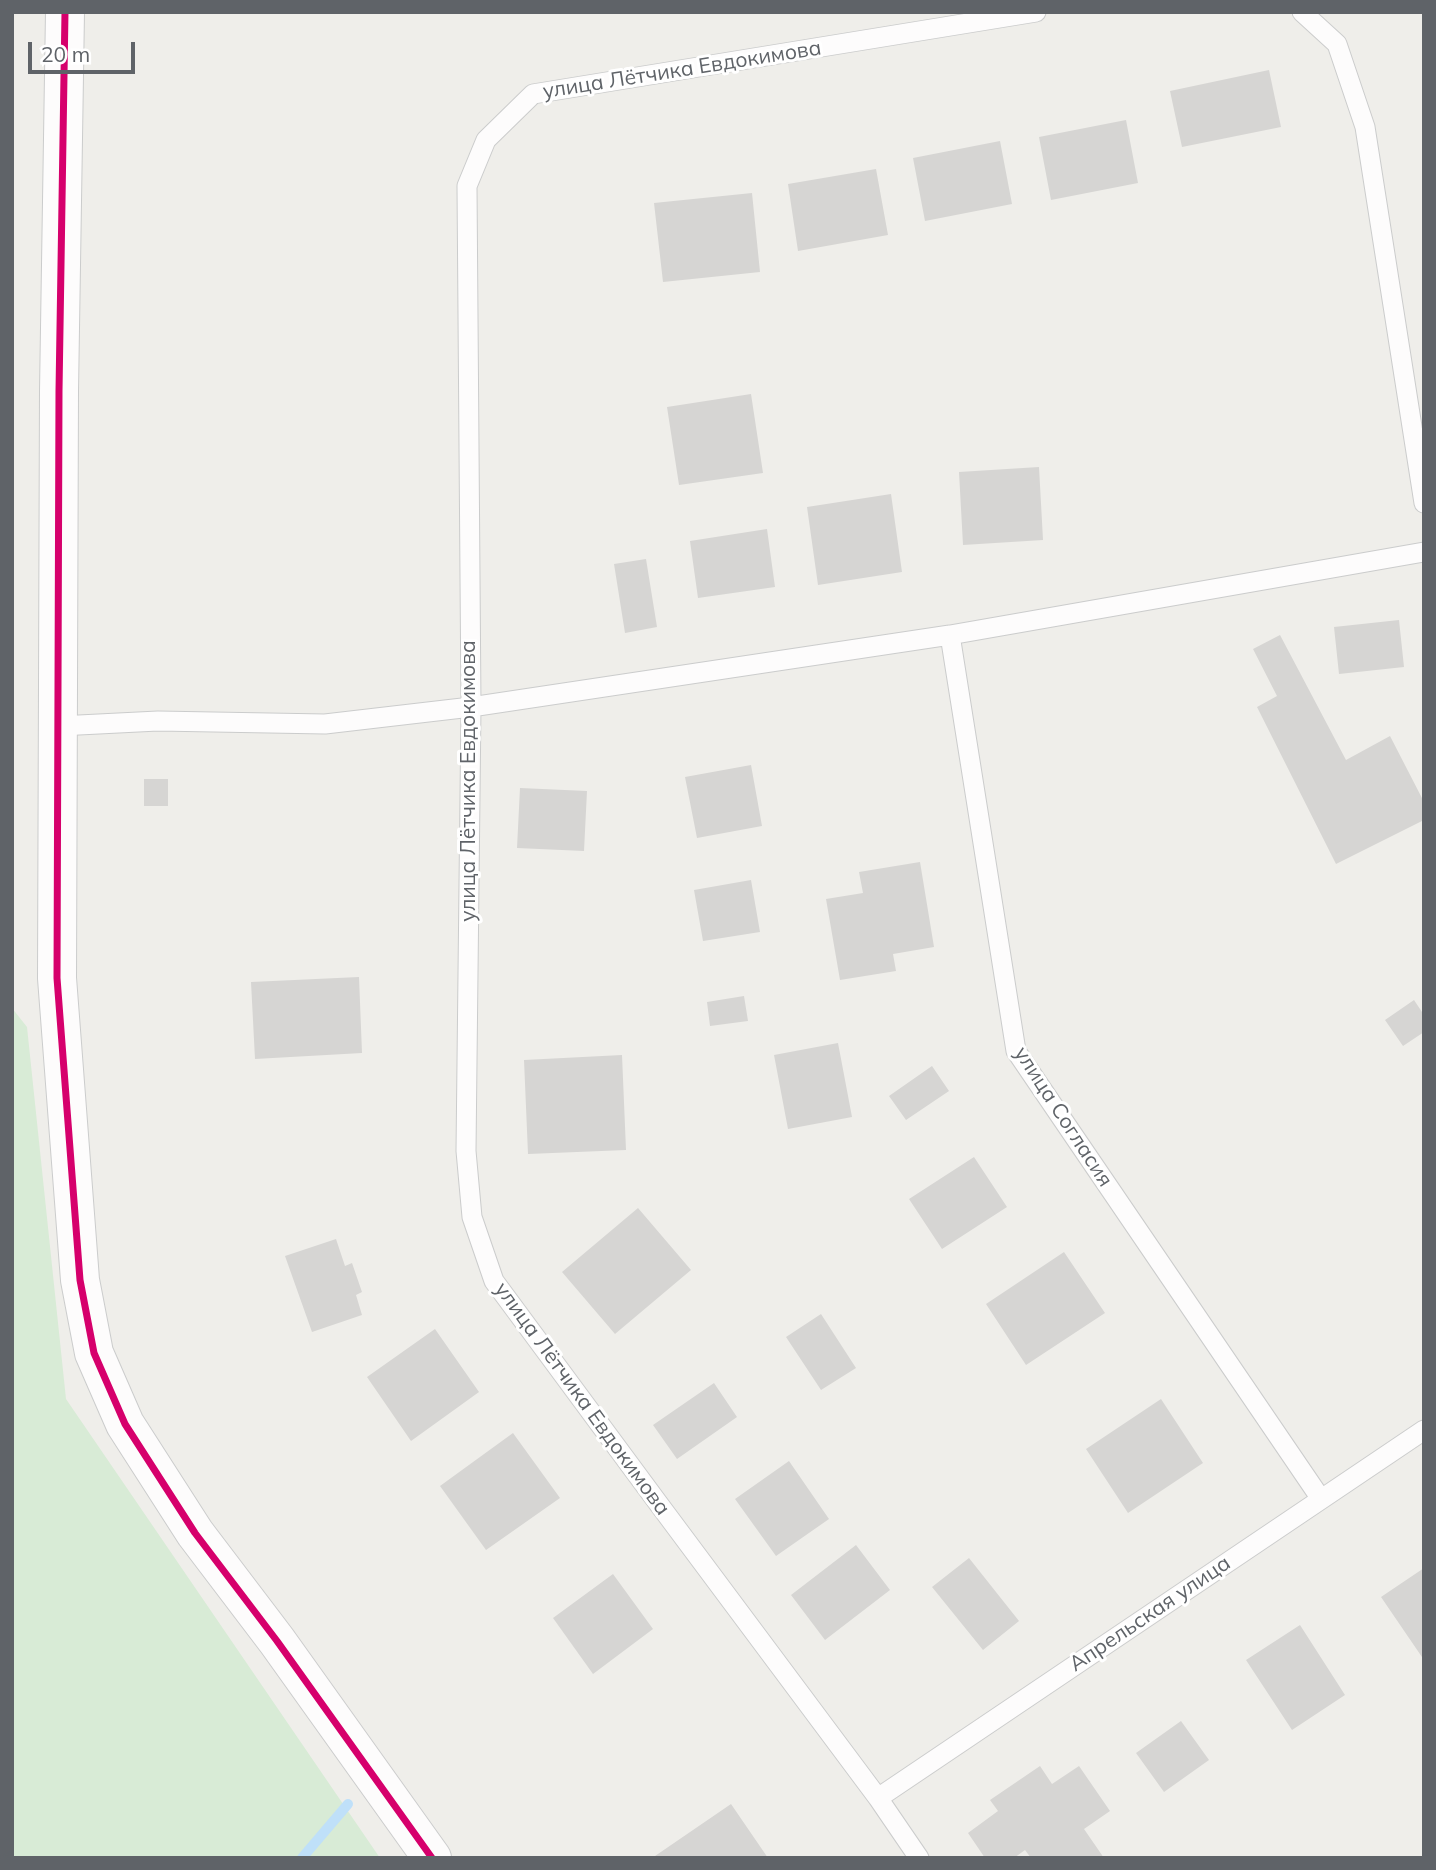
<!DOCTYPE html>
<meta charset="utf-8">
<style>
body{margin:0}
#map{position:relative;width:1436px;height:1870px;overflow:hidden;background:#efeeea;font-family:Mulish,sans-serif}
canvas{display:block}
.frame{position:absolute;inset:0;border:14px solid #5f6368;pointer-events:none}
.scale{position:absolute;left:28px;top:42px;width:107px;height:32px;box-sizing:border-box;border:4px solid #5f6368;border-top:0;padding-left:9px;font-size:21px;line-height:24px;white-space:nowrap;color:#5f6368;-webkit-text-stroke:5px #fff;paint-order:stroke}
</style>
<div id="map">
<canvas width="1436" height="1870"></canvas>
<div class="frame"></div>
<div class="scale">20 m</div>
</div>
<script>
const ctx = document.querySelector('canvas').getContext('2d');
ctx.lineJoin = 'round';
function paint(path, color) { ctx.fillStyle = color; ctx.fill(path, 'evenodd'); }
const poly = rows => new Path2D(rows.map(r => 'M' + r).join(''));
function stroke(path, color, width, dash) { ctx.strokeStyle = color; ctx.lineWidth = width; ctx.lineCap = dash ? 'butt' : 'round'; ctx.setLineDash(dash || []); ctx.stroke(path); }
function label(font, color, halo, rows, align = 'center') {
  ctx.font = font + ' Mulish,sans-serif'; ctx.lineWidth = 6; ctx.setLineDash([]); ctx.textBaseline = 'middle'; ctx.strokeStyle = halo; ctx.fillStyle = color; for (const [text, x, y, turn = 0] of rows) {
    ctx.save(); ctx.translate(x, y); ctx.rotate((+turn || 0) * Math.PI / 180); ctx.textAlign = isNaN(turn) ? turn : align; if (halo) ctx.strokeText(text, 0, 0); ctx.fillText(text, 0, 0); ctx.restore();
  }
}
paint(poly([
 [12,1008,27,1027,66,1399,380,1858,12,1858]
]), '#d8ebd6');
stroke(poly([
 [302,1858,348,1804]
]), '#bfe0f9', 10);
paint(poly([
 [1269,70,1281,127,1182,147,1170,91],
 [1126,120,1138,183,1051,200,1039,137],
 [1000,141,1012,204,925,221,913,158],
 [876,169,888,235,798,251,788,184],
 [752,193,760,272,663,282,654,203],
 [751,394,763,473,679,485,667,407],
 [1039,467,1043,540,963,545,959,472],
 [891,494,902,572,818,585,807,507],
 [767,529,775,587,698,598,690,541],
 [646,559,657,627,625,633,614,564],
 [1399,620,1404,667,1339,674,1334,627],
 [1280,635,1346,760,1390,736,1424,802,1424,820,1336,864,1257,707,1277,696,1253,649],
 [751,765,762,826,697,838,685,777],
 [144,779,168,779,168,806,144,806],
 [520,788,587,791,584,851,517,848],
 [920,862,934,947,893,954,896,971,840,980,826,899,863,893,859,872],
 [751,880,760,932,703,941,694,890],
 [359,977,362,1053,255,1059,251,982],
 [744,996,748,1021,710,1026,707,1002],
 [1414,1000,1424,1015,1424,1032,1403,1046,1385,1020],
 [838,1043,852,1117,788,1129,774,1055],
 [622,1055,626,1150,528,1154,524,1060],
 [932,1066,949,1091,906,1120,889,1096],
 [974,1157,1007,1207,942,1249,909,1199],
 [638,1208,691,1270,615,1334,562,1272],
 [336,1239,345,1266,352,1263,362,1292,356,1295,362,1315,312,1332,285,1256],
 [1064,1252,1105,1313,1026,1365,986,1304],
 [821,1314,856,1368,821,1390,786,1337],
 [435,1329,479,1392,411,1441,367,1377],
 [714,1383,737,1417,677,1459,653,1425],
 [1161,1399,1203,1463,1128,1513,1086,1449],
 [513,1433,560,1498,486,1550,440,1486],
 [789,1461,829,1519,776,1556,735,1499],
 [856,1545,890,1590,825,1640,791,1595],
 [969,1558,1019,1621,983,1650,932,1587],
 [1424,1568,1424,1660,1381,1597],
 [613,1574,653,1629,593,1674,553,1618],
 [1300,1625,1345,1695,1292,1730,1246,1660],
 [1181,1721,1209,1760,1164,1792,1136,1753],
 [1040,1766,1052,1784,1079,1766,1110,1811,1084,1829,1104,1858,1031,1858,1025,1850,1014,1858,985,1858,968,1833,998,1811,990,1800],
 [731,1804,768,1858,657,1858,655,1856]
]), '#d6d5d3');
const service = poly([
 [1302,12,1337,44,1365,127,1424,503],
 [950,635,1016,1051,1321,1499],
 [59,726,158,721,325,724,471,707,950,635,1424,552],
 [878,1798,1424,1430],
 [919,1858,878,1798,658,1503,494,1281,472,1217,466,1151,471,707,467,186,486,140,533,94,1036,12]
]);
const tertiary = poly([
 [65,12,59,391,57,978,80,1280,94,1353,125,1424,195,1533,277,1641,432,1858]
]);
stroke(service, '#cbcccc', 21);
stroke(tertiary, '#cbcccc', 40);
stroke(service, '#fdfcfc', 19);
stroke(tertiary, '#fdfcfc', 38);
stroke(poly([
 [65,12,59,391,57,978,80,1280,94,1353,125,1424,195,1533,277,1641,432,1858]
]), '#d6006c', 7);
label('21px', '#5f6368', '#fff', [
 ["улица Лётчика Евдокимова",682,70,-9],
 ["улица Лётчика Евдокимова",469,781,-90],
 ["улица Согласия",1063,1117,57],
 ["улица Лётчика Евдокимова",582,1399,54],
 ["Апрельская улица",1150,1614,-34]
]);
</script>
